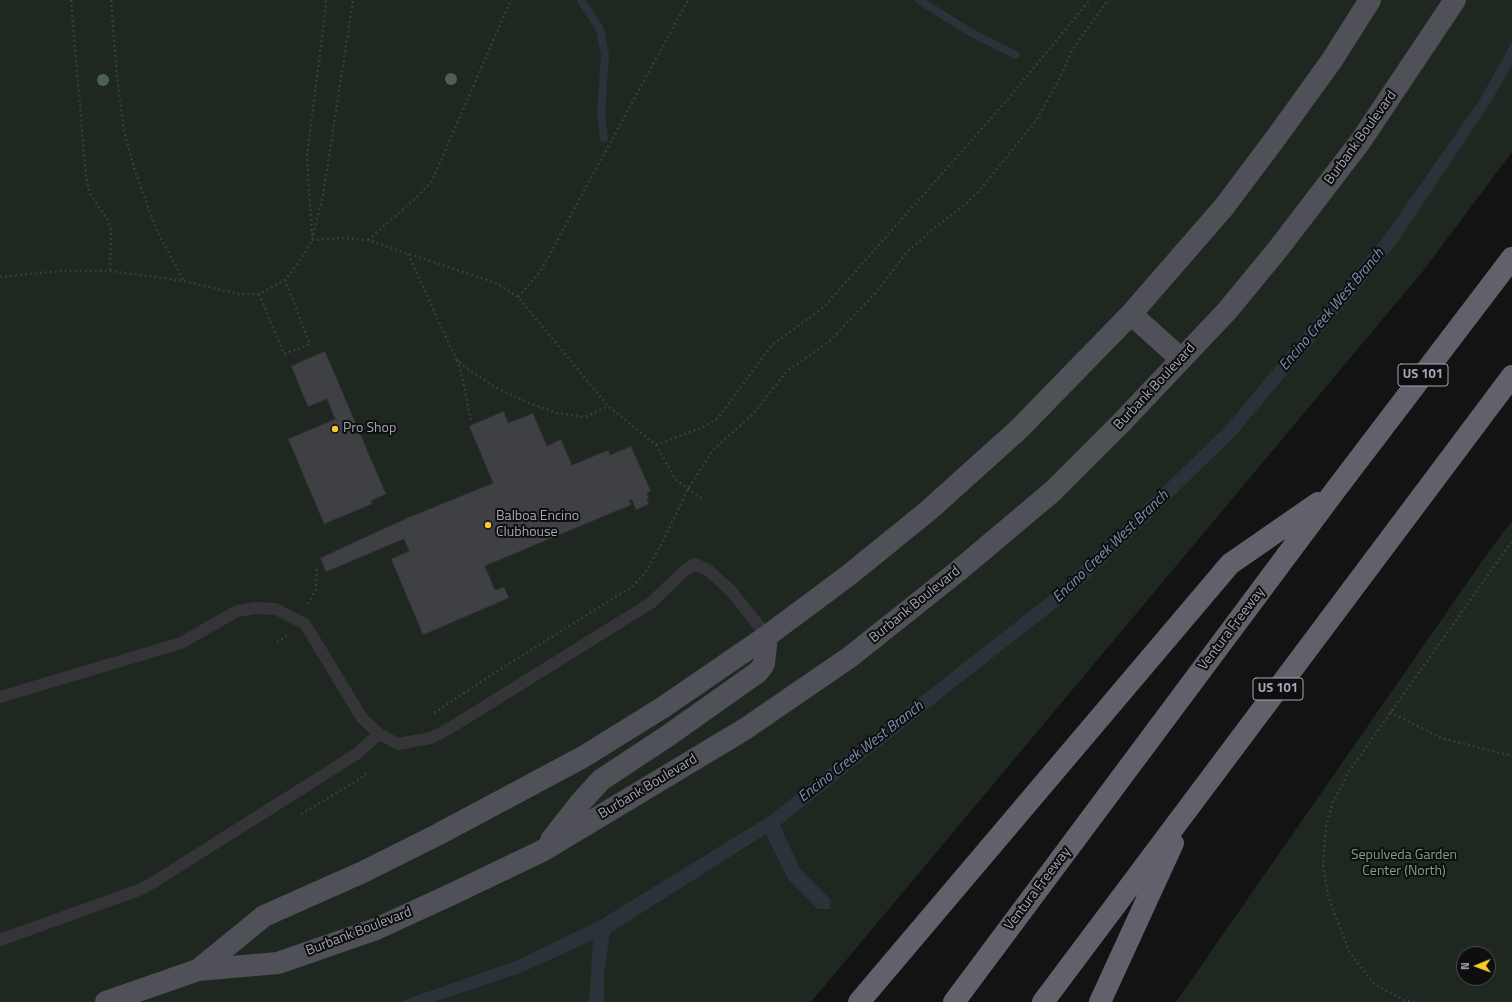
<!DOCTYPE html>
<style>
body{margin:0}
#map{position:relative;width:1512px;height:1002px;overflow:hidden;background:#131314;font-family:"Titillium Web",sans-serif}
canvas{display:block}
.north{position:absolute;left:1456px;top:946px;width:40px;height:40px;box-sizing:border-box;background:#0e0e0f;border:1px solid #4a4b51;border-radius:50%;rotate:269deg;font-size:11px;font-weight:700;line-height:16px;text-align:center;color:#a4a7b5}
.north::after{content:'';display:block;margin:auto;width:14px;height:18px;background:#f2c92e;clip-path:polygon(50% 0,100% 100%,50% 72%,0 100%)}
</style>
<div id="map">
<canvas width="1512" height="1002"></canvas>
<div class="north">N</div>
</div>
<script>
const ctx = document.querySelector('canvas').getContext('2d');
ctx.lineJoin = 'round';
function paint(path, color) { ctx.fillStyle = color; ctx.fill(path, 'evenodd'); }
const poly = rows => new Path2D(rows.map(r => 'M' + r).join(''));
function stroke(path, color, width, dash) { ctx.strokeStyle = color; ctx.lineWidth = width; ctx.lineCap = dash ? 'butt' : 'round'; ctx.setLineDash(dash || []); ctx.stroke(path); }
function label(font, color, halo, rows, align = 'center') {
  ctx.font = font + ' "Titillium Web",sans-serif'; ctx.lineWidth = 4; ctx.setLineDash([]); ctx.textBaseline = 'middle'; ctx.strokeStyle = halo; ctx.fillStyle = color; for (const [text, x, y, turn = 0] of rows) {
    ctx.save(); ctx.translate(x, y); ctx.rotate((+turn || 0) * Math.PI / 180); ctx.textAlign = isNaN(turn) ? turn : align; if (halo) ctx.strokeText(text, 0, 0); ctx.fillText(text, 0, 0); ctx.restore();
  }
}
paint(poly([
 [0,0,1512,0,1512,152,1423,271,811,1002,0,1002],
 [1512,521,1512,1002,1176,1002,1492,547],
 [1464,954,1488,954,1488,978,1464,978]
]), '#1f2721');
paint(poly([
 [1512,42,1512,65,1489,105,1396,244,1235,436,1066,600,780,825,800,869,831,900,830,909,818,909,788,879,766,834,610,933,604,973,604,1002,589,1002,593,940,523,972,434,1002,399,1002,518,960,600,920,769,816,1059,588,1226,426,1383,238,1479,101]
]), '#2b323a');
stroke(poly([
 [581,0,600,29,605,55,601,114,604,138],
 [919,0,970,32,1016,55]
]), '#2b323a', 8);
const building = poly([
 [325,351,386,494,371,501,372,504,324,524,288,439,335,419,327,399,308,407,291,366,325,351],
 [504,411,508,423,533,413,547,446,561,439,572,465,608,450,610,455,631,446,651,491,647,493,649,498,647,499,649,504,636,510,632,500,629,500,631,505,485,566,495,590,504,587,509,598,423,635,391,559,409,551,404,539,326,572,320,558,407,518,493,483,469,426,504,411]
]);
paint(building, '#3f4044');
stroke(building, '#2d2d30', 1);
stroke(poly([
 [71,0,86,177,89,192,107,219,111,230,110,271],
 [111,0,117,77,124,131,134,168,156,229,184,281],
 [312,236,307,155,324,23,326,0],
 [312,240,344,238,367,240,496,283,518,297,608,406,656,445,676,480,704,500],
 [368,240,416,198,432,181,511,0],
 [408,254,456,359,465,367,493,386,522,400,556,413,585,417,608,406],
 [0,277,61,271,110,271,184,281,238,294,259,294,285,280,302,258,312,240,323,195,353,0],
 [259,294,284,354,310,344,285,280],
 [518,297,540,272,688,0],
 [457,360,460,368,471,420],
 [656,445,703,427,718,418,772,345,824,307,1008,99,1090,0],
 [308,604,316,589,317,566],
 [277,642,287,636],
 [1390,712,1441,738,1512,756],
 [434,713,502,668,633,586,645,573,662,543,688,489,713,450,753,414,787,371,830,341,878,290,907,252,933,229,967,203,978,192,1036,121,1060,78,1072,50,1108,0],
 [301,814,360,779,367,772],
 [1415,1002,1404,1000,1375,985,1350,953,1328,896,1323,865,1326,826,1333,802,1348,773,1512,541]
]), '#3a3b40', 2.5, [2, 3]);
stroke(poly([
 [0,697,181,643,237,611,256,608,276,609,305,624,362,718,379,734],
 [0,940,139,890,154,882,355,755,379,734,398,744,431,738,450,728,651,603,685,570,695,564,708,570,731,591,767,636]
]), '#343439', 12);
stroke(poly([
 [1131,314,1181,359],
 [551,840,580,803,601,780,669,735,758,672,762,667,764,663,767,636],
 [198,970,264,916,363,872,437,835,583,757,662,708,767,636,849,575,929,510,1019,429,1131,314,1224,207,1278,135,1332,60,1370,0],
 [106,1002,198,970,278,963,376,929,450,895,542,851,745,729,850,657,958,571,1053,491,1121,423,1227,311,1278,249,1360,142,1455,0]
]), '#505158', 22);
stroke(poly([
 [859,1002,1230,564,1318,503],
 [954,1002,1334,492,1512,258],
 [1043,1002,1512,376],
 [1100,1002,1173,843]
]), '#60616a', 22);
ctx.fillStyle = '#4c6150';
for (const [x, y] of [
 [451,79],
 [103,80]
]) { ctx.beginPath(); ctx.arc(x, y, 6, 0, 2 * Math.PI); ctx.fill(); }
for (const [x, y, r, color] of [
 [335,429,4,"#f2c92e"],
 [488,525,4,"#f2c92e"]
]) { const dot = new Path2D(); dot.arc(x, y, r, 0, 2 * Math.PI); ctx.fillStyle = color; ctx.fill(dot); stroke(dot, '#0e0e0f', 1.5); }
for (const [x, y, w] of [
 [1423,375,50],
 [1278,689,50]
]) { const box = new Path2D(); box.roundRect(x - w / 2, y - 11, w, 22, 3); ctx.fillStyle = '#0e0e0f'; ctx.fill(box); stroke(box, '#a4a7b5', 1); }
label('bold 13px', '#a4a7b5', null, [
 ["US 101",1423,375],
 ["US 101",1278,689]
]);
label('14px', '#a4a7b5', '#0e0e0f', [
 ["Burbank Boulevard",1361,138,-54],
 ["Burbank Boulevard",1155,387,-47],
 ["Burbank Boulevard",915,605,-39],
 ["Ventura Freeway",1232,629,-53],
 ["Burbank Boulevard",648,787,-31],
 ["Ventura Freeway",1038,889,-53],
 ["Burbank Boulevard",359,932,-21]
]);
label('14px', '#a4a7b5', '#0e0e0f', [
 ["Pro Shop",343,429],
 ["Balboa Encino",496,517],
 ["Clubhouse",496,533]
], 'left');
label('14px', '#7ba082', '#0e0e0f', [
 ["Sepulveda Garden",1404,856],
 ["Center (North)",1404,872]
]);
label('italic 15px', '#7b91b0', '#0e0e0f', [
 ["Encino Creek West Branch",1332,310,-50],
 ["Encino Creek West Branch",1111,547,-44],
 ["Encino Creek West Branch",861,752,-38]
]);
</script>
